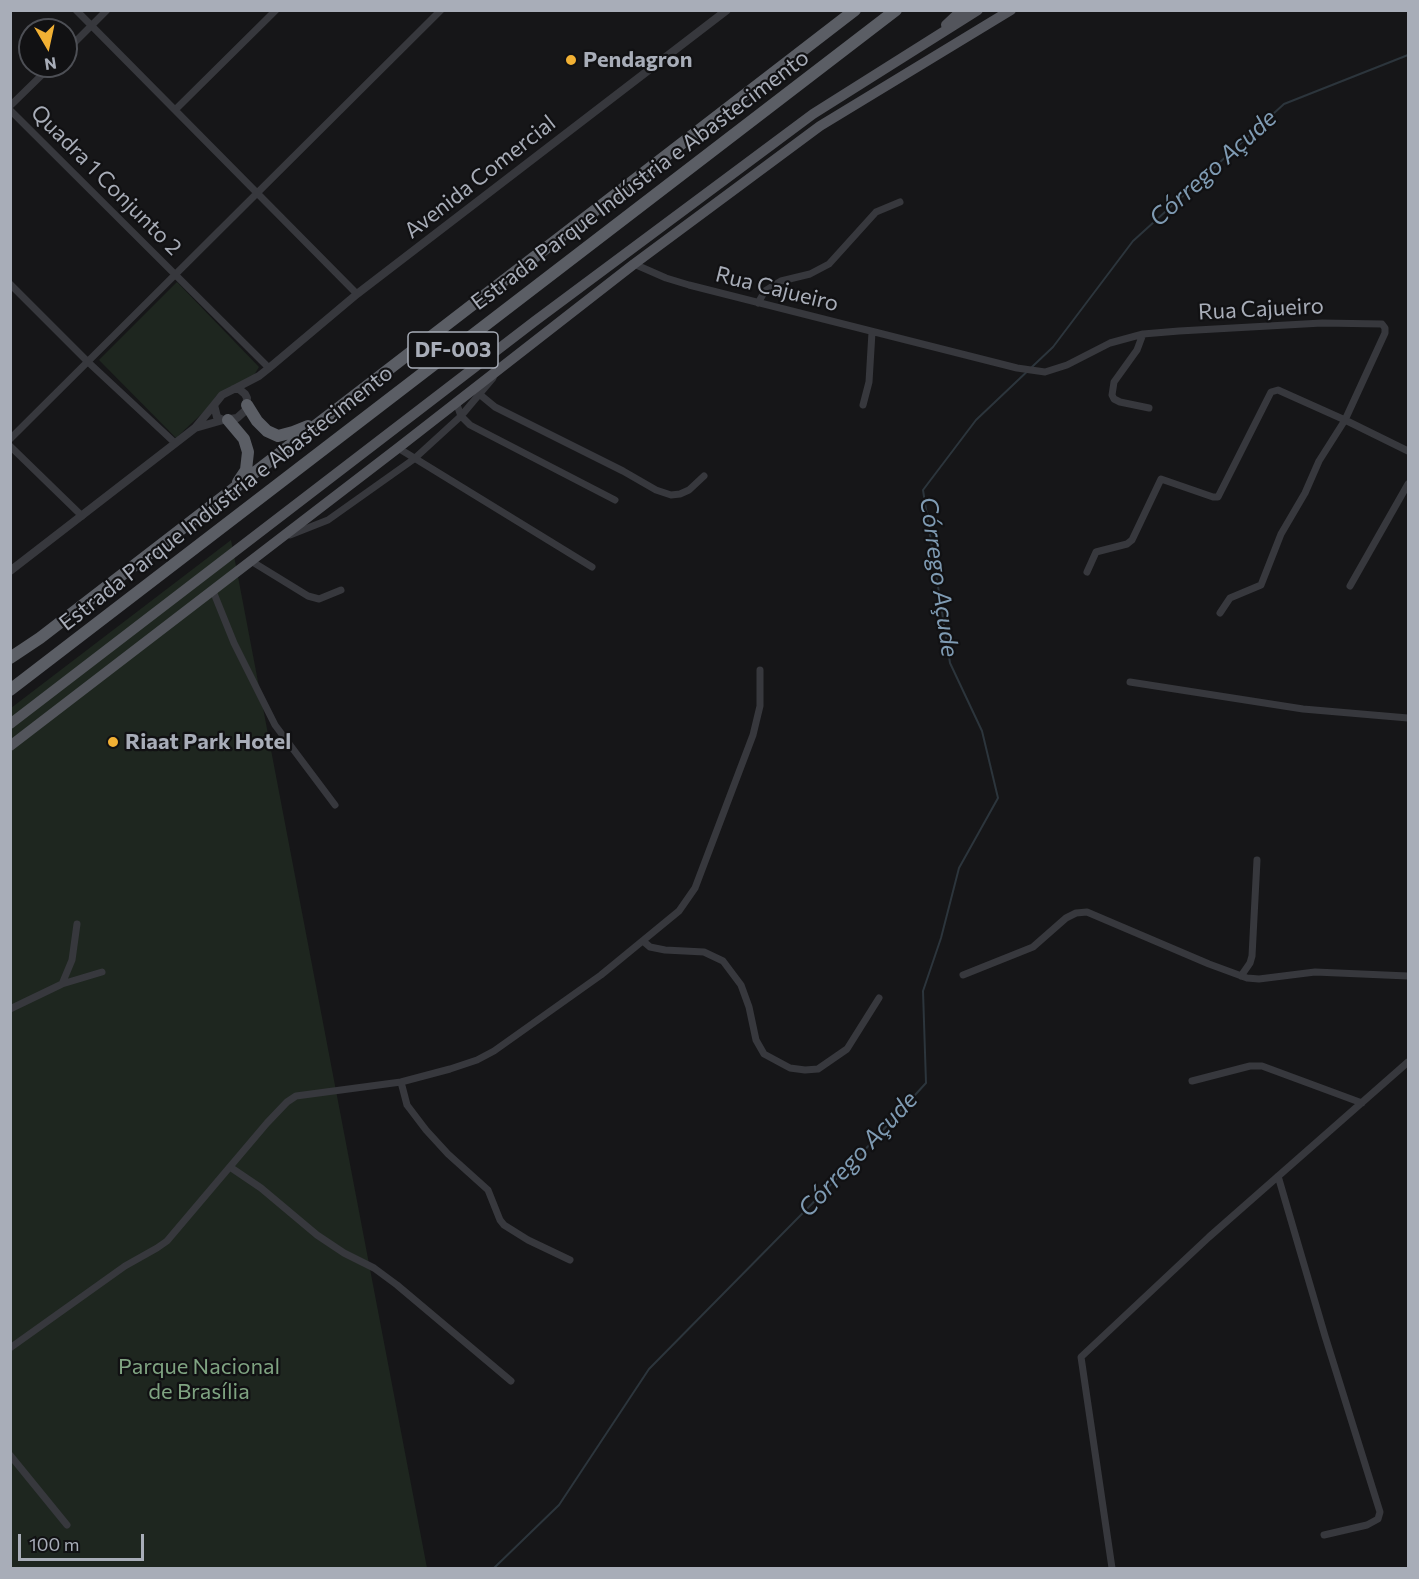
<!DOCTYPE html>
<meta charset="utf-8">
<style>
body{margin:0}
#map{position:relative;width:1419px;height:1579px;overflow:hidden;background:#161618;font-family:Commissioner,sans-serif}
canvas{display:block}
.frame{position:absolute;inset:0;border:12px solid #a8adb8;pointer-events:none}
.north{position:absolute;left:18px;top:18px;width:60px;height:60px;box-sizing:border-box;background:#111113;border:2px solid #4d4f55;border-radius:50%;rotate:171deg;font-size:16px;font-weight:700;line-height:24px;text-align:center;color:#a8adb8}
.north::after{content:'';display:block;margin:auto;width:21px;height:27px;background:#f2b134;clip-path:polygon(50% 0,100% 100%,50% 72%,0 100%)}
.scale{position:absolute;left:18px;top:1534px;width:126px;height:27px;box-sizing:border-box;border:3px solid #a8adb8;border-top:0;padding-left:8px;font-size:18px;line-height:21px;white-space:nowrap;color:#a8adb8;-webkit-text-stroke:4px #111113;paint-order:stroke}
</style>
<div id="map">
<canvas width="1419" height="1579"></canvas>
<div class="frame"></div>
<div class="north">N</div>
<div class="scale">100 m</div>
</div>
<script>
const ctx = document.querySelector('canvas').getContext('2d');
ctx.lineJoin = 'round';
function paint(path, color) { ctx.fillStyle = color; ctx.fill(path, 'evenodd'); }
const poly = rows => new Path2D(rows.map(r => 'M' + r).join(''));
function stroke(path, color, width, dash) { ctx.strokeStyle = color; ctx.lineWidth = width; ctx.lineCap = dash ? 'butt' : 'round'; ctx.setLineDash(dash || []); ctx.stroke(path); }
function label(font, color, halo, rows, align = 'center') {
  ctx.font = font + ' Commissioner,sans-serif'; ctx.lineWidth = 4.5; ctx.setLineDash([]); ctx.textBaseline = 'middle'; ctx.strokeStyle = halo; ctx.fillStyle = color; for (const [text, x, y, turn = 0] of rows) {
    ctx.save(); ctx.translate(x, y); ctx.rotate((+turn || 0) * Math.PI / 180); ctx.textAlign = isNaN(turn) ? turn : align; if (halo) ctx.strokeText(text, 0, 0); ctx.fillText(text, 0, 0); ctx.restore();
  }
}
paint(poly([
 [177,282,259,367,254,375,216,396,211,405,176,438,99,360],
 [231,540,427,1568,11,1568,11,708]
]), '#1e261f');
stroke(poly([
 [494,1568,559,1505,649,1369,861,1154,926,1083,923,991,941,938,959,868,998,798,982,731,950,663,923,490,976,420,1053,347,1133,241,1284,104,1408,55]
]), '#2c353c', 2);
stroke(poly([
 [76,10,357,294],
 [66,51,107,10],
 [10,106,51,66],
 [10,110,269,368],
 [175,110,276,10],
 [634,264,666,278,689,285,1017,368,1045,372,1067,365,1110,343,1143,334,1179,331,1322,323,1382,324,1385,328,1385,333,1345,420,1408,451],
 [10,284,88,362,175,443],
 [758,303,765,291,781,281,810,274,829,264,876,212,900,202],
 [1143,334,1137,350,1114,382,1112,395,1114,399,1120,402,1149,408],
 [478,393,495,407,623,471,656,490,671,495,680,494,689,490,704,476],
 [456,402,461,416,470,425,615,500],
 [863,405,869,382,872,332],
 [10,439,441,10],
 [10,446,82,516],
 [398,448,592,567],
 [290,535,328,520,414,459,461,416,493,378],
 [251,561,308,596,319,599,341,590],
 [1087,572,1096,552,1127,544,1132,540,1161,479,1213,497,1218,497,1271,392,1278,390,1345,420,1319,461,1305,493,1281,534,1261,585,1230,598,1220,613],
 [1350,586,1408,484],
 [213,591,234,643,275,725,335,805],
 [1130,682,1303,709,1408,718],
 [643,941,650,947,665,950,704,952,723,961,741,985,749,1007,756,1040,764,1054,790,1068,805,1070,818,1069,847,1049,879,998],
 [963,975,1033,947,1066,918,1076,913,1087,912,1209,964,1247,978,1259,979,1315,972,1408,976],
 [1241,976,1250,963,1252,956,1257,860],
 [62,984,102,972],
 [10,1009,62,984,72,960,77,924],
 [1192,1081,1250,1066,1262,1066,1362,1103],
 [401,1082,407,1105,426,1130,448,1154,488,1190,500,1220,504,1225,528,1240,570,1260],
 [230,1167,261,1188,317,1235,344,1253,374,1268,397,1285,511,1381],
 [1278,1176,1325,1336,1380,1512,1378,1519,1367,1525,1324,1535],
 [10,1348,125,1266,157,1248,167,1241,267,1123,287,1102,296,1096,401,1082,450,1069,477,1060,494,1051,601,975,679,911,695,888,753,735,760,706,760,670],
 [10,1455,67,1525],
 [1112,1568,1081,1357,1209,1237,1408,1062]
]), '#37383d', 7);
stroke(poly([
 [234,389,259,376,269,368,357,294,727,10],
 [234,389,239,389,245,394,247,398,246,410,237,418,223,420,217,417,214,405,222,395,234,389],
 [195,428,223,420],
 [10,571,195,428,214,405]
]), '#37383d', 8);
stroke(poly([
 [946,25,962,10],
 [10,724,535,321,813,114,978,10],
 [10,746,398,448,634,264,820,126,1011,10]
]), '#53555c', 10);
stroke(poly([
 [247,405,257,421,267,431,278,436,293,432,308,426],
 [228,420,244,439,248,452,246,470,238,482],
 [10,658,40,638,855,10],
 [10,690,896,10]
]), '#5b5e65', 12);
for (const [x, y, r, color] of [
 [571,60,6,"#f2b134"],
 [113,742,6,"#f2b134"]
]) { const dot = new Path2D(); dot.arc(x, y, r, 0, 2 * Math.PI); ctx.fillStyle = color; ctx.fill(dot); stroke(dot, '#111113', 2); }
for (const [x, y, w] of [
 [453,350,90]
]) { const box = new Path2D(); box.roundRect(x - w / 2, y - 18, w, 36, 4.5); ctx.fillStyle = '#111113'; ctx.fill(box); stroke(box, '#a8adb8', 1.5); }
label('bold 21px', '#a8adb8', null, [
 ["DF-003",453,350]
]);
label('bold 22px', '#a8adb8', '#111113', [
 ["Pendagron",583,60],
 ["Riaat Park Hotel",125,742]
], 'left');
label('22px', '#a8adb8', '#111113', [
 ["Avenida Comercial",480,177,-38],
 ["Quadra 1 Conjunto 2",106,180,45],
 ["Estrada Parque Indústria e Abastecimento",640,180,-37],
 ["Rua Cajueiro",777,289,14],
 ["Rua Cajueiro",1261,309,-3],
 ["Estrada Parque Indústria e Abastecimento",226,498,-38]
]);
label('22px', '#7fa381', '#111113', [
 ["Parque Nacional",199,1367],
 ["de Brasília",199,1392]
]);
label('italic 24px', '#7f9bb3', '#111113', [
 ["Córrego Açude",1213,168,-42],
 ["Córrego Açude",939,577,82],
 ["Córrego Açude",858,1154,-47]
]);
</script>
